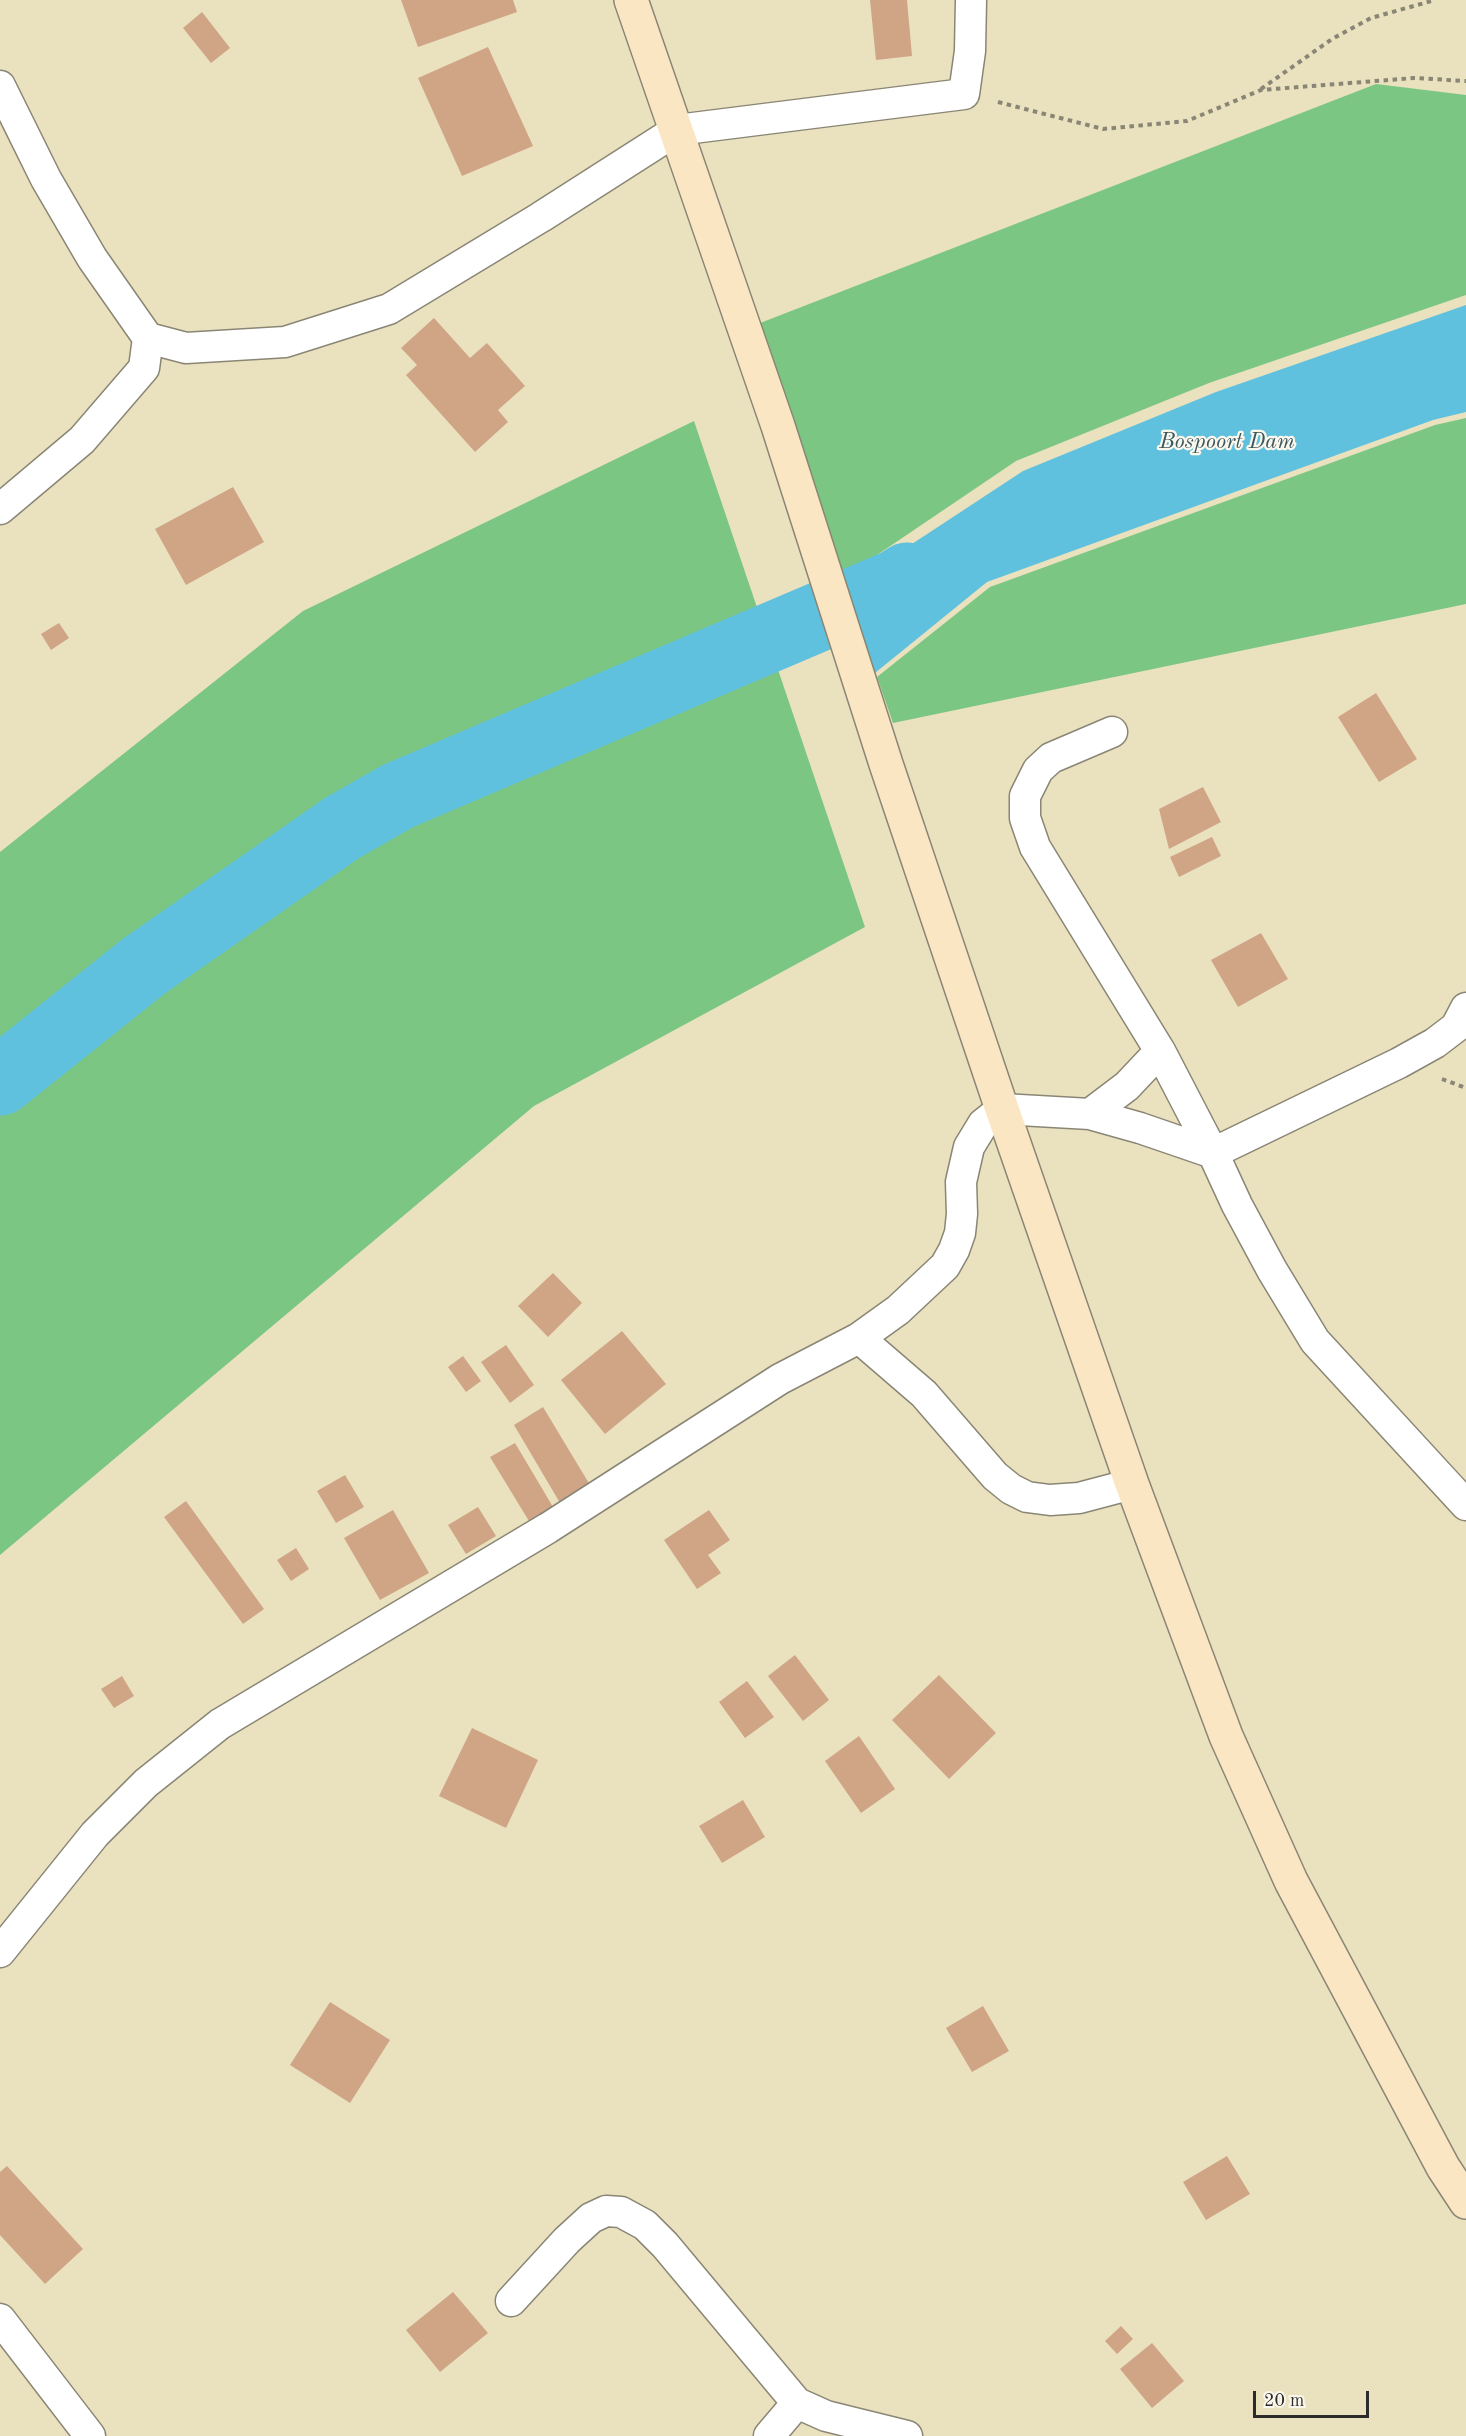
<!DOCTYPE html>
<style>
body{margin:0}
#map{position:relative;width:1466px;height:2436px;overflow:hidden;background:#eae1bf;font-family:"Old Standard TT",serif}
canvas{display:block}
.scale{position:absolute;left:1253px;top:2391px;width:116px;height:27px;box-sizing:border-box;border:3px solid #2b2b2b;border-top:0;padding-left:8px;font-size:18px;line-height:21px;white-space:nowrap;color:#2b2b2b;-webkit-text-stroke:4px #fbf7ec;paint-order:stroke}
</style>
<div id="map">
<canvas width="1466" height="2436"></canvas>
<div class="scale">20 m</div>
</div>
<script>
const ctx = document.querySelector('canvas').getContext('2d');
ctx.lineJoin = 'round';
function paint(path, color) { ctx.fillStyle = color; ctx.fill(path, 'evenodd'); }
const poly = rows => new Path2D(rows.map(r => 'M' + r).join(''));
function stroke(path, color, width, dash) { ctx.strokeStyle = color; ctx.lineWidth = width; ctx.lineCap = dash ? 'butt' : 'round'; ctx.setLineDash(dash || []); ctx.stroke(path); }
function label(font, color, halo, rows, align = 'center') {
  ctx.font = font + ' "Old Standard TT",serif'; ctx.lineWidth = 4.5; ctx.setLineDash([]); ctx.textBaseline = 'middle'; ctx.strokeStyle = halo; ctx.fillStyle = color; for (const [text, x, y, turn = 0] of rows) {
    ctx.save(); ctx.translate(x, y); ctx.rotate((+turn || 0) * Math.PI / 180); ctx.textAlign = isNaN(turn) ? turn : align; if (halo) ctx.strokeText(text, 0, 0); ctx.fillText(text, 0, 0); ctx.restore();
  }
}
paint(poly([
 [1376,84,1466,95,1466,295,1209,383,1016,461,843,578,755,325],
 [1466,418,1466,604,893,723,877,677,990,587,1435,425],
 [694,421,865,927,534,1106,0,1555,0,852,303,611]
]), '#7cc683');
paint(poly([
 [1466,305,1466,412,1433,420,987,582,875,673,845,588,1023,471,1216,392]
]), '#60c1de');
stroke(poly([
 [0,1081,144,966,342,828,398,796,896,584,907,577]
]), '#60c1de', 69);
paint(poly([
 [401,0,513,0,517,12,418,47],
 [870,0,907,0,912,56,876,60],
 [202,12,230,48,211,63,183,28],
 [488,47,533,146,462,176,418,78],
 [434,318,470,358,487,343,525,386,498,410,508,422,475,452,406,375,417,365,401,348],
 [233,487,264,542,186,585,155,529],
 [59,623,69,638,51,650,41,634],
 [1376,693,1417,759,1379,782,1338,717],
 [1203,787,1221,822,1169,849,1159,809],
 [1212,837,1221,856,1179,877,1170,857],
 [1261,933,1288,979,1238,1007,1211,960],
 [553,1273,582,1303,548,1337,518,1306],
 [622,1331,666,1384,605,1434,561,1380],
 [506,1345,534,1385,510,1403,481,1362],
 [463,1356,481,1381,466,1392,448,1367],
 [543,1407,593,1490,563,1508,514,1425],
 [515,1443,556,1512,532,1526,490,1457],
 [345,1475,364,1507,336,1523,317,1491],
 [186,1501,264,1609,243,1624,164,1517],
 [478,1507,496,1536,466,1554,448,1525],
 [393,1510,429,1573,380,1600,344,1538],
 [709,1510,730,1540,708,1555,721,1573,697,1589,664,1540],
 [296,1548,309,1569,291,1581,277,1560],
 [795,1655,829,1700,803,1721,768,1676],
 [939,1675,996,1733,949,1779,892,1720],
 [122,1676,134,1696,114,1708,101,1689],
 [747,1681,774,1717,745,1738,719,1702],
 [472,1728,538,1760,506,1828,439,1796],
 [859,1736,895,1789,861,1813,825,1761],
 [743,1800,765,1837,722,1863,699,1826],
 [330,2002,390,2040,350,2103,290,2065],
 [983,2006,1009,2051,972,2072,946,2028],
 [1227,2156,1250,2194,1206,2220,1183,2182],
 [7,2166,83,2249,45,2284,0,2235,0,2172],
 [453,2292,488,2333,440,2372,406,2330],
 [1121,2326,1133,2339,1117,2354,1105,2341],
 [1152,2343,1184,2381,1152,2408,1120,2369]
]), '#cfa586');
const street = poly([
 [0,86,46,179,92,258,148,338,186,348,285,342,389,309,541,217,677,130,964,94,970,51,971,0],
 [0,509,82,440,144,368,148,338],
 [1112,732,1051,758,1038,770,1025,796,1025,818,1035,847,1160,1051,1213,1153,1399,1063,1435,1043,1456,1027,1466,1008],
 [1090,1114,1127,1086,1160,1051],
 [859,1338,898,1310,945,1266,954,1250,960,1233,962,1214,961,1182,969,1147,983,1124,1002,1109,1090,1114,1140,1128,1213,1153,1237,1205,1272,1270,1315,1341,1466,1505],
 [0,1952,95,1834,146,1783,220,1724,548,1528,780,1379,859,1338,924,1394,995,1476,1011,1489,1027,1497,1050,1500,1079,1498,1132,1484],
 [511,2301,567,2240,591,2218,606,2211,621,2212,645,2225,665,2245,797,2403,826,2416,907,2436],
 [0,2319,90,2436],
 [769,2436,797,2403]
]);
const secondary = poly([
 [631,0,778,426,886,764,1002,1109,1132,1484,1226,1736,1291,1881,1443,2167,1466,2202]
]);
stroke(street, '#8a8675', 33);
stroke(secondary, '#8a8675', 36);
stroke(poly([
 [1261,89,1332,39,1371,18,1435,0],
 [998,102,1103,129,1187,121,1261,90,1414,78,1466,81],
 [1442,1079,1466,1088]
]), '#8a8675', 4, [4.5, 4.5]);
stroke(street, '#fff', 30);
stroke(secondary, '#fbe6c3', 33);
label('italic 22px', '#3b5861', '#fbf7ec', [
 ["Bospoort Dam",1227,442]
]);
</script>
